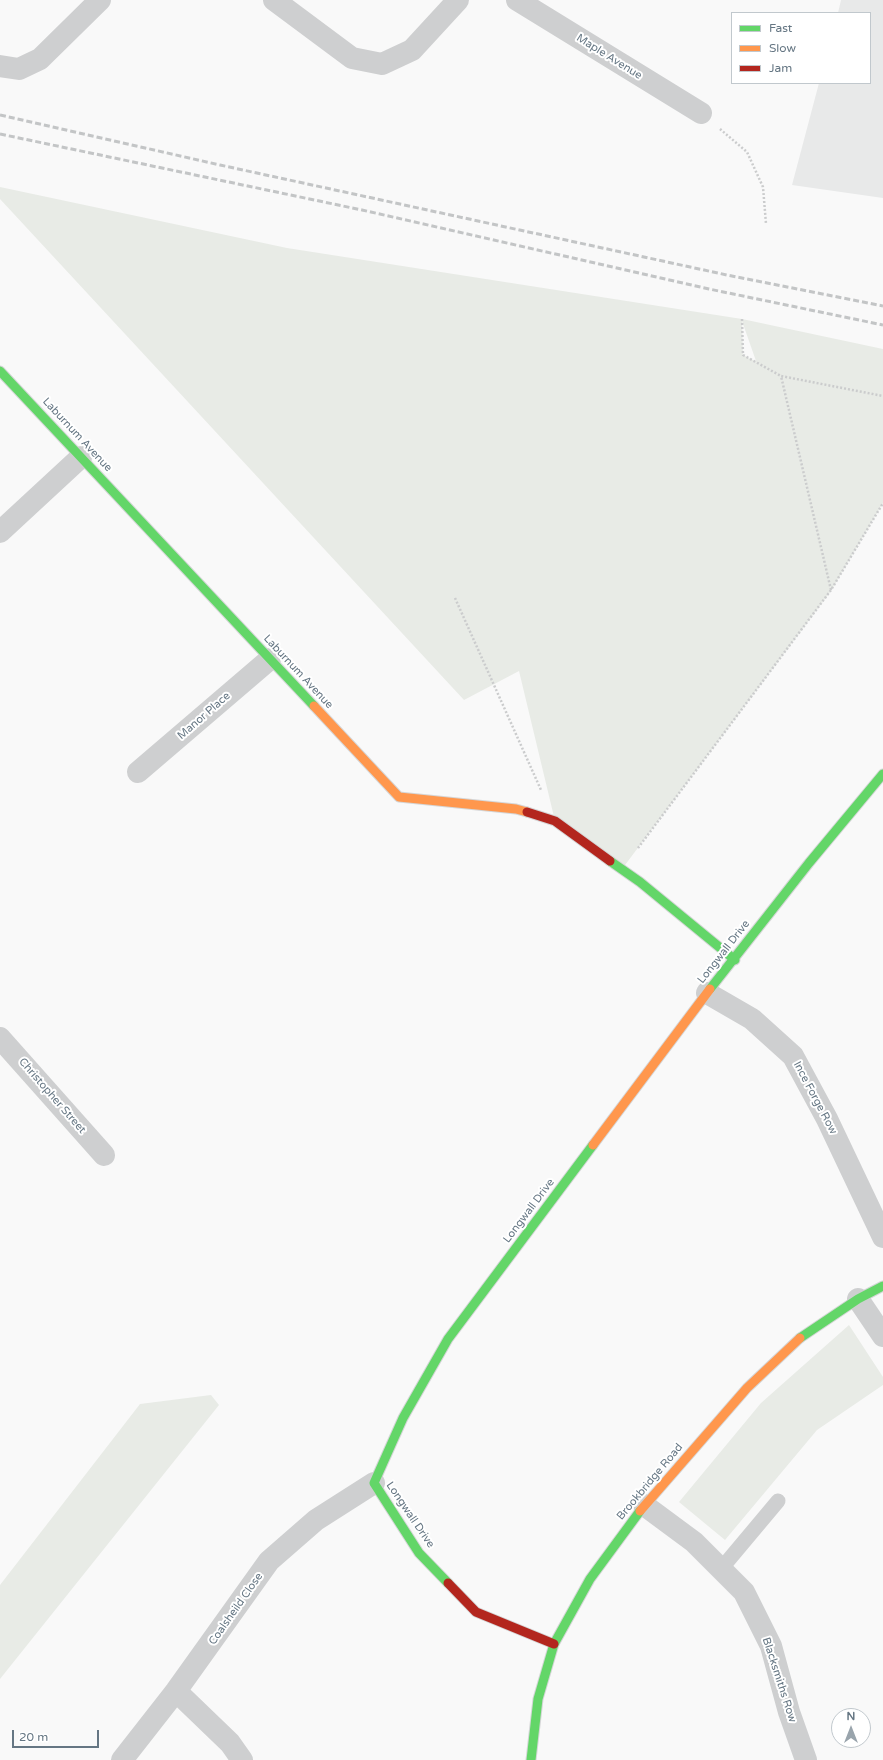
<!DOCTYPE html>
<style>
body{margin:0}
#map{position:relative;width:883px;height:1760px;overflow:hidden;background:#f9f9f9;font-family:"Varela Round",sans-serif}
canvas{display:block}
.legend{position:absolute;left:731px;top:12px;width:140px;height:72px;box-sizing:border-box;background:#fff;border:1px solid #c1c8cd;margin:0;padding:5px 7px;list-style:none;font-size:12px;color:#657683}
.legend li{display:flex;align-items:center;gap:8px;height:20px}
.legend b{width:20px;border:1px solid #c1c8cd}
.north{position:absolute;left:831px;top:1708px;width:40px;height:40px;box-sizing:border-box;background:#fff;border:1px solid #c1c8cd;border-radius:50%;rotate:0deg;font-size:11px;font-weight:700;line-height:16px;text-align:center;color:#657683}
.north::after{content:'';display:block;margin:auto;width:14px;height:18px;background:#99a4ac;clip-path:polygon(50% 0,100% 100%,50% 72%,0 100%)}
.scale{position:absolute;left:12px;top:1730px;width:87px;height:18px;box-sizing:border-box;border:2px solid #657683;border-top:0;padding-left:5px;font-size:12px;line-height:14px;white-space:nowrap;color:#657683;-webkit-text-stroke:3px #fff;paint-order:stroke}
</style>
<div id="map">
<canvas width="883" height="1760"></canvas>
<ul class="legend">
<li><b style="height:5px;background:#63d668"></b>Fast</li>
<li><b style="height:5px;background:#ff974d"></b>Slow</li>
<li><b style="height:5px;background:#b3261e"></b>Jam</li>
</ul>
<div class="north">N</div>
<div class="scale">20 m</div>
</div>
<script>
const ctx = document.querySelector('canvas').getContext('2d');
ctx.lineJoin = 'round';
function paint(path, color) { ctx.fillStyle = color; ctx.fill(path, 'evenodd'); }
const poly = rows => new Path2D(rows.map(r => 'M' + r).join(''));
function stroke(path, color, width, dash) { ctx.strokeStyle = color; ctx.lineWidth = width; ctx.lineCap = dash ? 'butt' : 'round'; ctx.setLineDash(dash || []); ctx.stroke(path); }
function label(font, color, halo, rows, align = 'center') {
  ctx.font = font + ' "Varela Round",sans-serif'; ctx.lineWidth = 4; ctx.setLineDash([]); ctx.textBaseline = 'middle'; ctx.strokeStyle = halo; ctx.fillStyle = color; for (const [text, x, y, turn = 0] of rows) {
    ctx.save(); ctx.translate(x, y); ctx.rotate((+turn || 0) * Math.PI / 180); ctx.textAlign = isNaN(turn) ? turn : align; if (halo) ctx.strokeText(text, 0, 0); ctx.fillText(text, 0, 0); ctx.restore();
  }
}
paint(poly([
 [841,0,883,0,883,198,792,185,819,83,870,83,870,13,838,13]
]), '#e8e9e9');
paint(poly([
 [0,187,287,248,742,319,883,349,883,503,831,591,622,869,555,821,519,671,464,700,0,199],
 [742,321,756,361,755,361,743,355],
 [849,1325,883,1377,883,1385,817,1430,725,1540,679,1502,761,1403],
 [211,1395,219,1405,0,1679,0,1585,140,1404]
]), '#e8ebe6');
const fast = poly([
 [0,371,314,706],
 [610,861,640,882,735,960],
 [710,989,809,863,883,774],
 [800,1338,858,1299,883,1286],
 [448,1583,419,1553,374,1483,403,1418,448,1339,593,1145],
 [531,1760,538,1699,554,1644,590,1579,640,1511]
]);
const slow = poly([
 [314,706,399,797,516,809,527,812],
 [593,1145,710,989],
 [640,1511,747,1388,800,1338]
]);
const jam = poly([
 [527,812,555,821,610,861],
 [448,1583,476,1612,554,1644]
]);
stroke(fast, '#d5d6d7', 11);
stroke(slow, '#d5d6d7', 11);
stroke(jam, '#d5d6d7', 11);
stroke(poly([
 [720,129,747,152,763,187,766,224],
 [742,319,743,355,781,376],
 [831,590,781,376,883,396],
 [455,598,541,790],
 [638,848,831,590,883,503]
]), '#cbcccd', 2.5, [2, 2]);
stroke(poly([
 [721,1569,778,1501]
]), '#cecfd0', 15);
stroke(poly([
 [274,0,352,58,382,64,412,50,458,0],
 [517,0,701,113],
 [0,66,19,69,40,59,100,0],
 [0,532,81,457],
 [138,772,270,659],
 [707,993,752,1019,793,1056,827,1119,883,1237],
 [0,1038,104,1155],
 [858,1299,883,1336],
 [644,1505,694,1542,744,1592,771,1646,789,1712,806,1760],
 [176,1691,230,1743,242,1760],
 [122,1760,176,1691,269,1561,316,1520,374,1483]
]), '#cecfd0', 22);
stroke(fast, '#63d668', 9);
stroke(slow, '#ff974d', 9);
stroke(jam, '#b3261e', 9);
stroke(poly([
 [0,115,220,165,727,275,883,306],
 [0,134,362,210,709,289,883,325]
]), '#c3c5c6', 3, [6, 3]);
label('11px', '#657683', '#fff', [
 ["Maple Avenue",609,57,32],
 ["Laburnum Avenue",77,435,47],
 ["Laburnum Avenue",298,672,47],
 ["Manor Place",204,716,-41],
 ["Longwall Drive",724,952,-52],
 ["Christopher Street",52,1096,49],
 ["Ince Forge Row",815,1098,62],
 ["Longwall Drive",529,1211,-53],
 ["Brookbridge Road",650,1482,-50],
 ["Longwall Drive",410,1515,56],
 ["Coalsheild Close",236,1609,-55],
 ["Blacksmiths Row",779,1680,72]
]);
</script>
